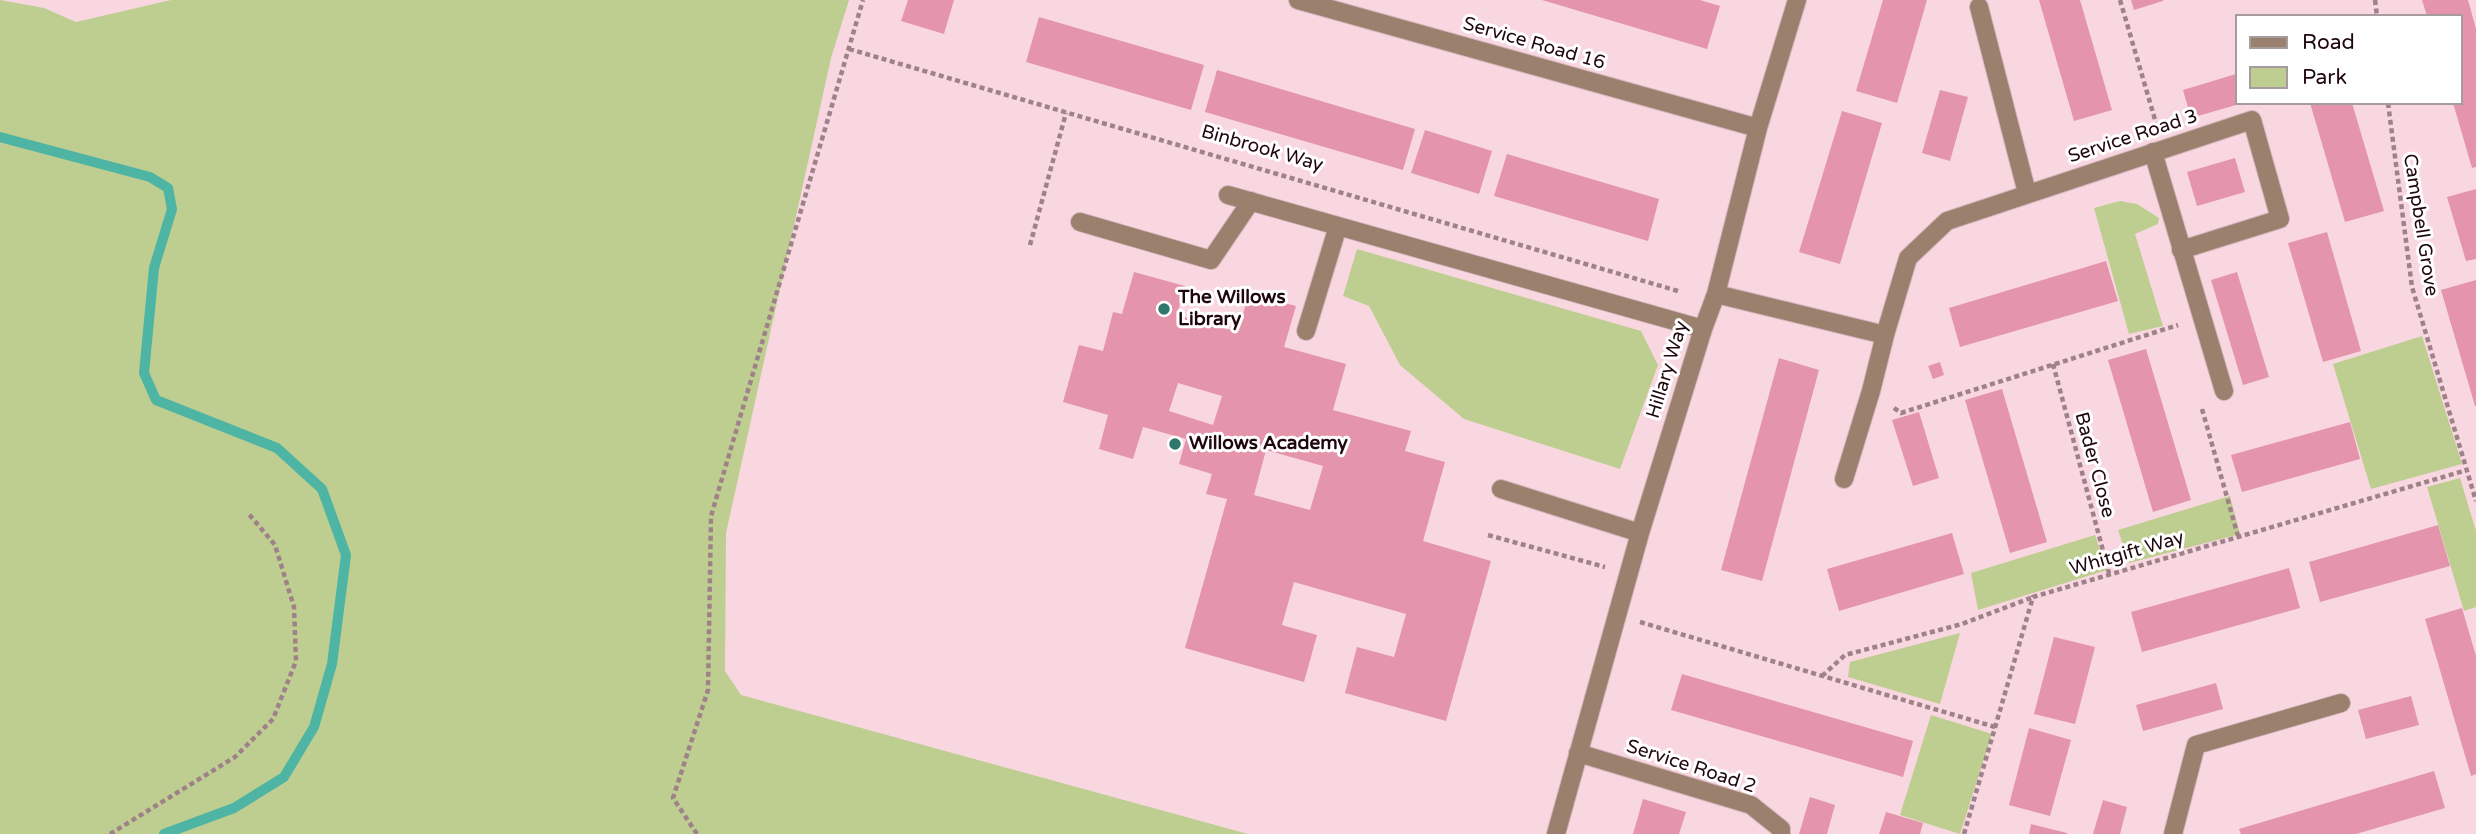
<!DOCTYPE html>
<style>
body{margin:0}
#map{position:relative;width:2476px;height:834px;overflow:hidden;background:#f8d7e0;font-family:"Varela Round",sans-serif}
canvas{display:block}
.legend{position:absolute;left:2235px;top:14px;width:228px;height:91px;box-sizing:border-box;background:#fff;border:2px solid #a69b9f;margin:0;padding:9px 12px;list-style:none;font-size:21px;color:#20060f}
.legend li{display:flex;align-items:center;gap:14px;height:35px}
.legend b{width:35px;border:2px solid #a69b9f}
</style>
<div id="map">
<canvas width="2476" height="834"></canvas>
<ul class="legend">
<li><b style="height:9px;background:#9b816d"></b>Road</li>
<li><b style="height:19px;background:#bece90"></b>Park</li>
</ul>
</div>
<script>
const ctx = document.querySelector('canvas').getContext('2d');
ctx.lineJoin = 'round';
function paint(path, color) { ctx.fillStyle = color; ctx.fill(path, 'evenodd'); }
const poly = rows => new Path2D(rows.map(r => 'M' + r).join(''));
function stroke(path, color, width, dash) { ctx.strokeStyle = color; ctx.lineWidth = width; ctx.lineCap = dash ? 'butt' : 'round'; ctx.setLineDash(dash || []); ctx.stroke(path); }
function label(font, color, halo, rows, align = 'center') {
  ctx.font = font + ' "Varela Round",sans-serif'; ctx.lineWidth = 6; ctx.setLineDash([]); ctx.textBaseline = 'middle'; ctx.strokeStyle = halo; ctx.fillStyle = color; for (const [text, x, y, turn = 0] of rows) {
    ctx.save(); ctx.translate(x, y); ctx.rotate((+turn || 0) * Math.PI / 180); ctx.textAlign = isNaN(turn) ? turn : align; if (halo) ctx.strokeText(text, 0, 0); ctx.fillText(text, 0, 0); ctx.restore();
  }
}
paint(poly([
 [0,0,44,8,76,22,171,0,849,0,831,58,726,533,725,671,741,695,1248,834,0,834],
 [2120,201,2137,204,2159,218,2158,224,2135,234,2163,326,2129,334,2094,208],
 [1357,249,1641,331,1658,365,1620,469,1464,419,1400,365,1369,306,1343,296],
 [2422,336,2462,464,2371,489,2333,364],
 [2460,478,2476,531,2476,607,2464,611,2427,487],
 [2230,496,2240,534,2129,563,2118,530],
 [2095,535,2107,570,1978,610,1971,573],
 [1960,633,1940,704,1848,677,1850,662],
 [1931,715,1992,734,1960,834,1900,815]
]), '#bece90');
stroke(poly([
 [0,137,150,177,168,188,172,209,154,268,144,373,156,400,277,448,322,489,346,555,332,664,314,727,284,777,234,808,164,834]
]), '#4eb4a3', 10);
paint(poly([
 [908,0,954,0,944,34,901,21],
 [1542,0,1700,0,1720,6,1707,49],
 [1883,0,1927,0,1897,103,1856,91],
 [2039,0,2080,0,2112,110,2074,121],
 [2131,0,2163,0,2163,1,2134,10],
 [2422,0,2468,0,2476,29,2476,167,2472,168,2453,103,2460,103,2460,16,2427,16],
 [1039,17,1204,65,1191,110,1026,62],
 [1217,70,1415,129,1403,170,1205,112],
 [2236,74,2236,105,2191,118,2183,90],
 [1940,90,1968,97,1950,161,1922,153],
 [2310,103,2352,103,2384,211,2345,222],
 [1842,111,1882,123,1840,264,1799,252],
 [1425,130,1492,151,1479,194,1411,173],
 [1507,154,1659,199,1648,241,1494,196],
 [2235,158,2245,192,2197,206,2187,172],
 [2476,189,2476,259,2466,261,2447,197],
 [2327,232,2361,351,2323,362,2288,243],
 [2106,261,2118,301,1960,347,1949,308],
 [1134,272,1185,286,1177,315,1238,332,1249,293,1296,306,1284,347,1346,364,1333,410,1411,431,1405,451,1445,462,1423,541,1491,561,1446,721,1345,693,1357,647,1394,657,1406,614,1294,582,1282,625,1317,635,1304,682,1185,648,1227,499,1206,494,1212,474,1179,464,1186,439,1143,427,1133,459,1099,449,1108,415,1063,402,1079,345,1103,351,1113,312,1122,314],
 [1178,383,1222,396,1213,425,1169,411],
 [1266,450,1323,466,1310,510,1254,495],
 [2237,272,2269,377,2243,385,2211,280],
 [2476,280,2476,406,2475,406,2441,290],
 [2146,349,2191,500,2153,512,2108,360],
 [1779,358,1819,370,1762,581,1721,570],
 [1940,362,1944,375,1933,379,1928,366],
 [2002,389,2047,542,2010,553,1965,400],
 [1919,412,1939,478,1913,486,1892,420],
 [2350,422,2360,459,2242,492,2231,455],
 [2438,525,2450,566,2320,602,2309,562],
 [1952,533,1964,574,1839,611,1827,569],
 [2289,568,2300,608,2142,652,2131,612],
 [2462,608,2476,656,2476,774,2471,776,2425,619],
 [2054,637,2095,647,2075,724,2034,714],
 [1682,674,1913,741,1903,777,1671,710],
 [2216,683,2223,709,2143,731,2136,705],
 [2411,696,2419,725,2366,739,2358,710],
 [2029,728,2071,740,2050,816,2009,805],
 [2434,771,2445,808,2356,834,2241,834,2239,829],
 [1810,797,1835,805,1827,834,1799,834],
 [1643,799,1686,812,1679,834,1633,834],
 [2103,800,2127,807,2120,834,2093,834],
 [1886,812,1923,823,1920,834,1879,834],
 [2031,824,2067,833,2067,834,2029,834]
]), '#e495ac');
const minor = poly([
 [1298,0,1758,128],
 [1979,7,2027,193],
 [2153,152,2224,391],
 [1228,195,1703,329],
 [1080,222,1211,260,1251,201],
 [1716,294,1885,335],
 [1306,331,1338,226],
 [1844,479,1871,391,1885,335,1908,258,1947,221,2252,120,2280,219,2181,250],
 [1501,489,1640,533],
 [1578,753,1751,805,1781,829,1781,834],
 [1556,834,1640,533,1703,329,1716,294,1758,128,1797,0],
 [2173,834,2196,745,2341,703]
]);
stroke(minor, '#d5b6bf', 20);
stroke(poly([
 [2120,0,2156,123],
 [2375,0,2377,16],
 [849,49,1678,291],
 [2388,103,2412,287,2476,501],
 [1030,245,1066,113],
 [2053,364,2109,573],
 [1894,408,1901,413,2178,325],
 [2202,409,2238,536],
 [1488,535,1605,567],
 [1640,622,1995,727],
 [1822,676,1845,655,1962,624,2033,597],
 [110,834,235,757,273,719,296,661,294,607,275,545,248,513],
 [697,834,673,798,708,690,711,516,863,0],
 [1964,834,2033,597,2467,470]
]), '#9f818a', 4.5, [5, 3.5]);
stroke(minor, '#9b816d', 18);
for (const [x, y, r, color] of [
 [1164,309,7,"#31766b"],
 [1175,444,7,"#31766b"]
]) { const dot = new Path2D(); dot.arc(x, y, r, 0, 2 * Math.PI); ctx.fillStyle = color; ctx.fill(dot); stroke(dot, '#fff', 2.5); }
label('19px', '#20060f', '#fff', [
 ["Service Road 16",1534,44,16],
 ["Service Road 3",2133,137,-18],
 ["Binbrook Way",1262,149,16],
 ["Campbell Grove",2420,225,81],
 ["Hillary Way",1668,370,-73],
 ["Bader Close",2094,465,75],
 ["Whitgift Way",2127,554,-16],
 ["Service Road 2",1691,767,18]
]);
label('bold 19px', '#20060f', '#fff', [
 ["The Willows",1178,298],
 ["Library",1178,320],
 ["Willows Academy",1189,444]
], 'left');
</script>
